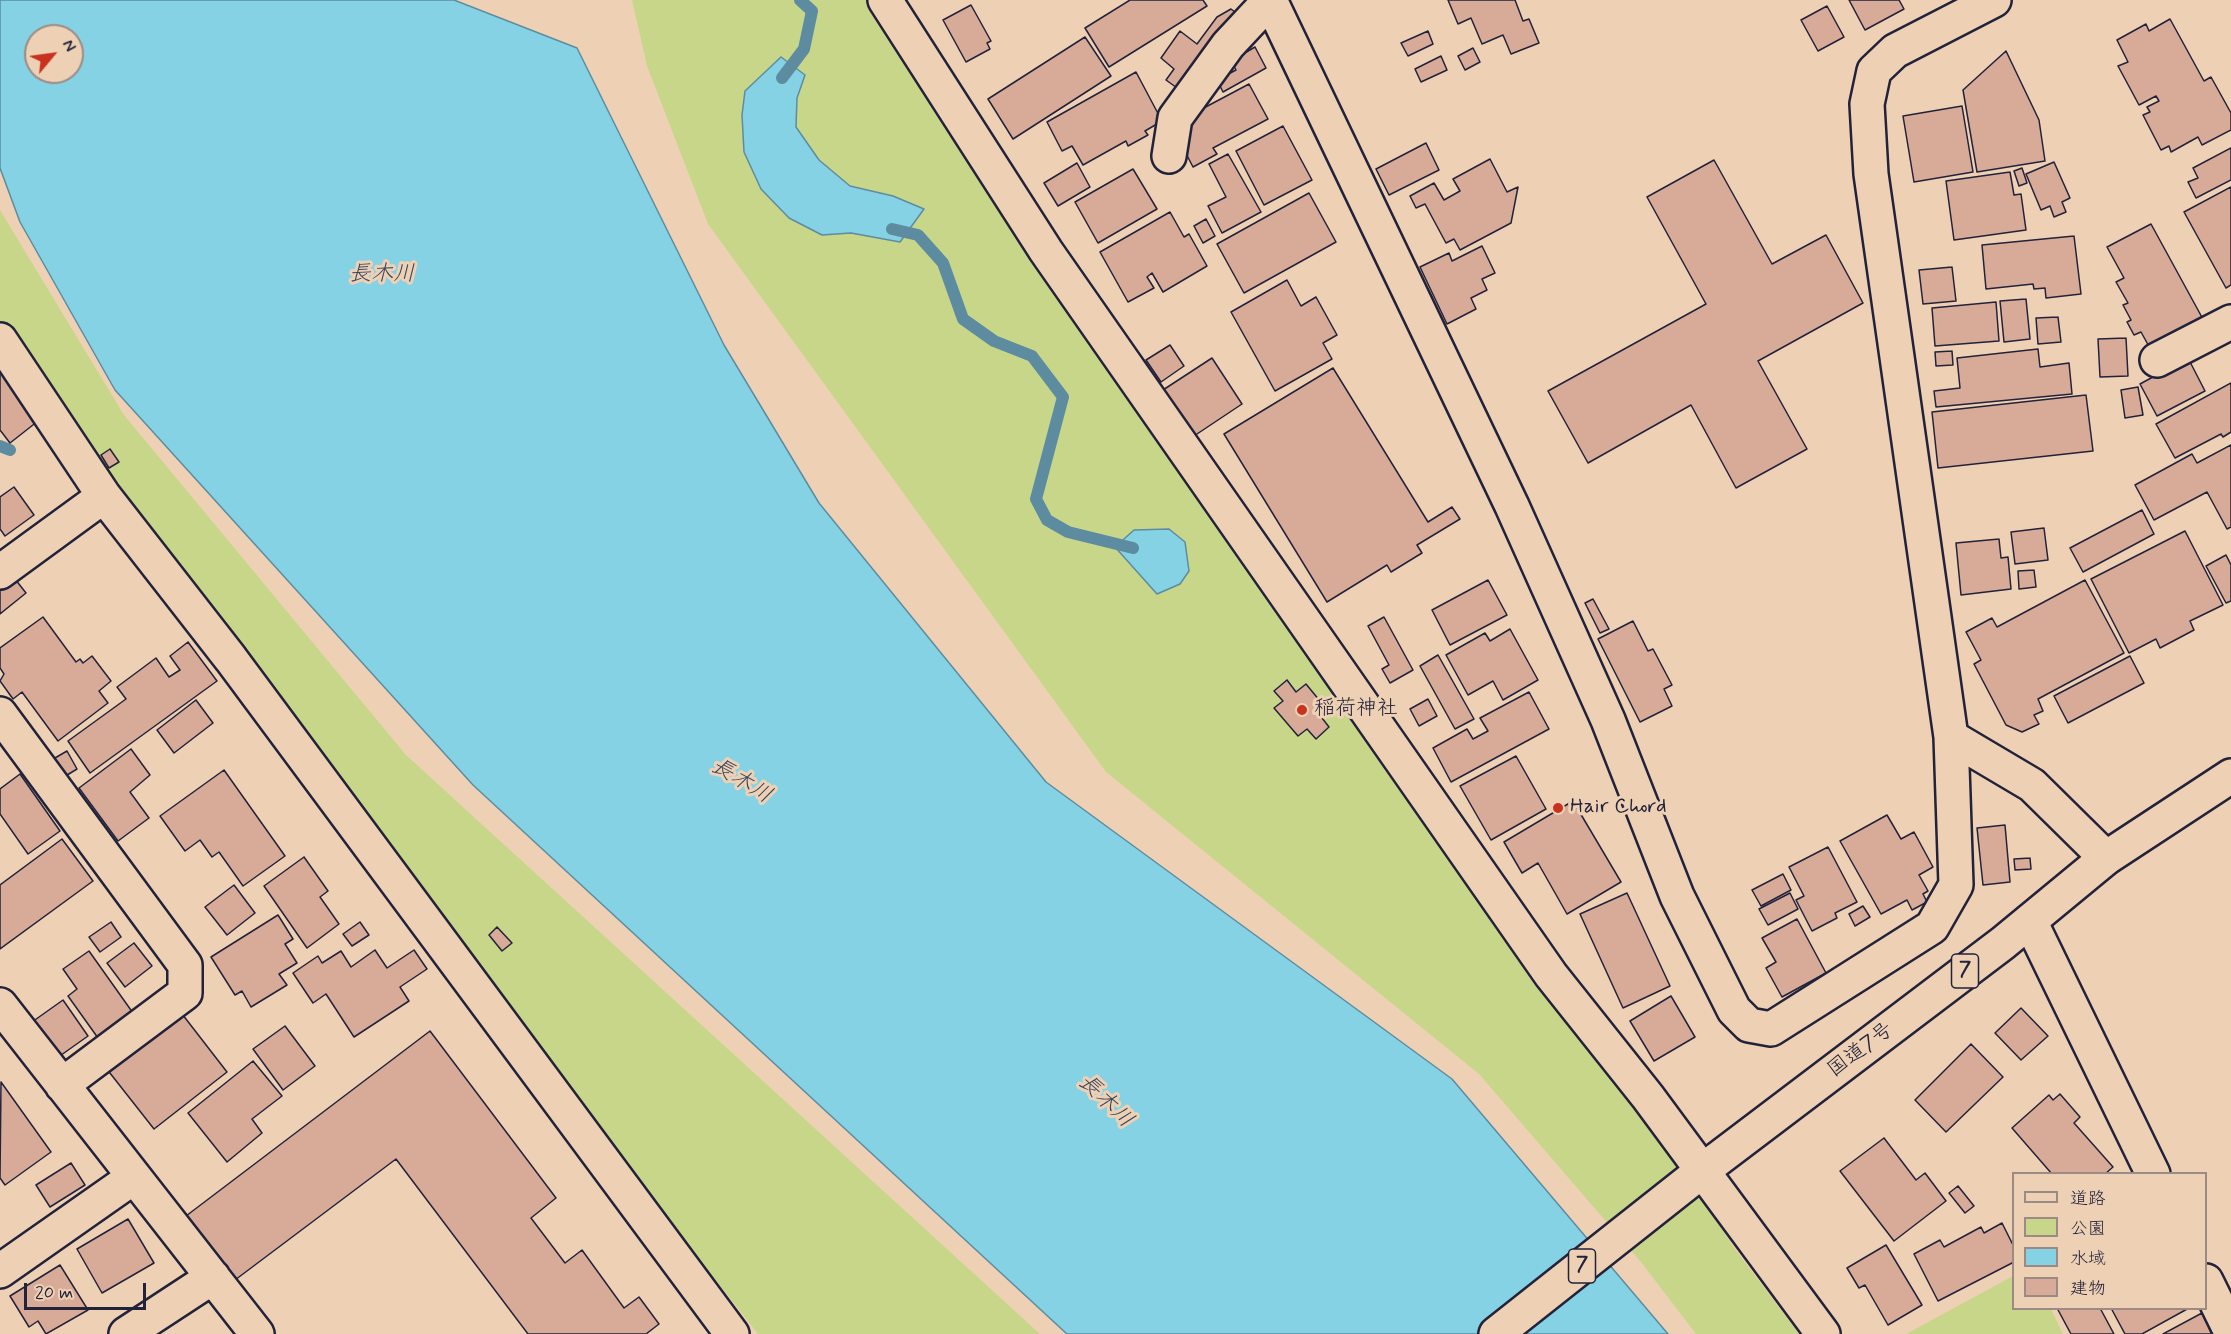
<!DOCTYPE html>
<meta charset="utf-8">
<style>
body{margin:0}
#map{position:relative;width:2231px;height:1334px;overflow:hidden;background:#eed1b5;font-family:Mynerve,"Klee One",sans-serif}
canvas{display:block}
.legend{position:absolute;left:2012px;top:1172px;width:195px;height:138px;box-sizing:border-box;background:#eed1b5;border:2px solid #9c8b84;margin:0;padding:8px 10px;list-style:none;font-size:18px;color:#22223b}
.legend li{display:flex;align-items:center;gap:12px;height:30px}
.legend b{width:30px;border:2px solid #9c8b84}
.north{position:absolute;left:24px;top:24px;width:60px;height:60px;box-sizing:border-box;background:#eed1b5;border:2px solid #9c8b84;border-radius:50%;rotate:61deg;font-size:16px;font-weight:700;line-height:24px;text-align:center;color:#22223b}
.north::after{content:'';display:block;margin:auto;width:21px;height:27px;background:#c8321e;clip-path:polygon(50% 0,100% 100%,50% 72%,0 100%)}
.scale{position:absolute;left:24px;top:1283px;width:122px;height:27px;box-sizing:border-box;border:3px solid #22223b;border-top:0;padding-left:8px;font-size:18px;line-height:21px;white-space:nowrap;color:#22223b;-webkit-text-stroke:4px #eed1b5;paint-order:stroke}
</style>
<div id="map">
<canvas width="2231" height="1334"></canvas>
<ul class="legend">
<li><b style="height:8px;background:#eed1b5"></b>道路</li>
<li><b style="height:16px;background:#c8d68a"></b>公園</li>
<li><b style="height:16px;background:#85d2e4"></b>水域</li>
<li><b style="height:16px;background:#d7ab97"></b>建物</li>
</ul>
<div class="north">N</div>
<div class="scale">20 m</div>
</div>
<script>
const ctx = document.querySelector('canvas').getContext('2d');
ctx.lineJoin = 'round';
function paint(path, color) { ctx.fillStyle = color; ctx.fill(path, 'evenodd'); }
const poly = rows => new Path2D(rows.map(r => 'M' + r).join(''));
function stroke(path, color, width, dash) { ctx.strokeStyle = color; ctx.lineWidth = width; ctx.lineCap = dash ? 'butt' : 'round'; ctx.setLineDash(dash || []); ctx.stroke(path); }
function label(font, color, halo, rows, align = 'center') {
  ctx.font = font + ' Mynerve,"Klee One",sans-serif'; ctx.lineWidth = 6; ctx.setLineDash([]); ctx.textBaseline = 'middle'; ctx.strokeStyle = halo; ctx.fillStyle = color; for (const [text, x, y, turn = 0] of rows) {
    ctx.save(); ctx.translate(x, y); ctx.rotate((+turn || 0) * Math.PI / 180); ctx.textAlign = isNaN(turn) ? turn : align; if (halo) ctx.strokeText(text, 0, 0); ctx.fillText(text, 0, 0); ctx.restore();
  }
}
paint(poly([
 [632,0,874,0,1668,1147,1735,1249,1799,1334,1696,1334,1641,1262,1479,1074,1106,772,708,224,647,66],
 [0,210,124,415,406,755,1040,1334,758,1334,617,1154,114,491,0,322],
 [2013,1276,2014,1308,2051,1309,2063,1334,1906,1334]
]), '#c8d68a');
const water = poly([
 [0,0,454,0,577,48,724,345,819,503,1046,782,1452,1079,1668,1334,1067,1334,473,785,115,390,20,222,0,168,0,0],
 [36,36,72,36,72,72,36,72,36,36],
 [781,57,805,75,797,98,796,127,819,160,850,186,893,196,924,209,900,242,851,233,822,235,789,218,761,189,744,152,742,115,745,91,781,57],
 [1169,529,1185,542,1189,571,1180,584,1157,594,1115,547,1134,530,1169,529]
]);
paint(water, '#85d2e4');
stroke(water, '#5d8ca0', 1.5);
stroke(poly([
 [782,78,804,49,812,11,800,0],
 [892,229,918,235,943,263,963,319,994,341,1032,356,1063,397,1036,499,1047,520,1068,532,1133,548],
 [0,446,10,450]
]), '#5d8ca0', 12);
const building = poly([
 [1130,0,1203,0,1207,6,1109,67,1085,28,1130,0],
 [1448,0,1515,0,1523,21,1529,19,1539,43,1511,54,1503,35,1482,44,1471,18,1458,24,1448,0],
 [1849,0,1899,0,1904,9,1865,30,1849,0],
 [971,5,991,41,987,43,990,49,966,62,943,20,971,5],
 [1827,6,1844,37,1818,51,1801,20,1827,6],
 [1231,9,1240,16,1184,93,1166,80,1174,69,1161,58,1180,31,1197,44,1217,17,1231,9],
 [2170,19,2204,81,2211,77,2231,113,2231,130,2202,145,2198,137,2171,152,2169,146,2161,150,2143,115,2150,112,2147,107,2159,101,2156,96,2139,105,2118,66,2128,62,2117,40,2146,24,2149,31,2170,19],
 [1428,31,1433,44,1408,56,1401,43,1428,31],
 [1085,37,1111,76,1013,139,988,99,1085,37],
 [1255,47,1266,68,1223,92,1217,80,1236,70,1231,61,1255,47],
 [1473,48,1480,62,1465,70,1458,56,1473,48],
 [2006,51,2039,120,2045,161,1977,172,1963,90,2006,51],
 [1441,56,1447,70,1421,82,1415,69,1441,56],
 [1136,72,1162,121,1145,131,1148,135,1128,146,1126,141,1083,165,1072,146,1062,151,1047,122,1136,72],
 [1249,84,1268,119,1213,148,1217,154,1193,167,1179,140,1200,110,1249,84],
 [1962,106,1973,172,1914,182,1903,116,1962,106],
 [1283,126,1312,180,1264,205,1236,151,1283,126],
 [1426,143,1439,170,1389,195,1376,169,1426,143],
 [2231,148,2231,180,2196,198,2188,182,2198,178,2193,168,2231,148],
 [1228,154,1261,212,1222,233,1208,206,1226,197,1209,164,1228,154],
 [1490,159,1507,192,1518,187,1511,223,1460,250,1454,239,1446,243,1425,204,1416,208,1410,196,1434,183,1444,200,1460,191,1453,179,1490,159],
 [1714,160,1772,264,1826,235,1863,303,1758,361,1807,449,1736,488,1691,405,1588,463,1548,391,1706,304,1647,197,1714,160],
 [2054,162,2070,198,2062,202,2066,212,2054,217,2050,206,2041,210,2026,174,2054,162],
 [1077,163,1090,187,1058,206,1044,183,1077,163],
 [2022,168,2027,183,2019,186,2014,171,2022,168],
 [1133,169,1157,209,1098,243,1075,202,1133,169],
 [2010,172,2014,195,2021,194,2026,230,1954,240,1946,181,2010,172],
 [2231,187,2231,285,2226,288,2184,212,2231,187],
 [1309,193,1336,242,1244,293,1217,244,1309,193],
 [1170,212,1184,237,1189,234,1207,266,1163,292,1152,273,1147,277,1154,288,1128,302,1100,252,1170,212],
 [1206,219,1215,236,1203,243,1194,226,1206,219],
 [2151,224,2204,321,2151,350,2141,332,2134,335,2127,322,2131,320,2123,305,2128,303,2116,282,2124,278,2107,247,2151,224],
 [2074,236,2081,294,2046,298,2045,288,2034,289,2033,284,1986,289,1982,245,2074,236],
 [1482,246,1495,273,1482,279,1487,290,1471,298,1476,309,1447,324,1420,267,1449,253,1452,261,1482,246],
 [1952,267,1956,301,1923,304,1919,270,1952,267],
 [1287,280,1301,306,1316,297,1337,335,1323,343,1332,359,1275,391,1231,312,1287,280],
 [2026,299,2030,339,2004,342,2000,301,2026,299],
 [1996,302,1999,341,1935,346,1932,308,1996,302],
 [2058,317,2061,342,2038,344,2036,318,2058,317],
 [2126,338,2128,376,2100,377,2098,339,2126,338],
 [1170,345,1184,366,1161,382,1146,360,1170,345],
 [2038,349,2040,367,2069,363,2072,394,1936,407,1934,391,1960,388,1957,358,2038,349],
 [1952,351,1953,365,1936,366,1935,352,1952,351],
 [1212,358,1242,404,1194,436,1163,390,1212,358],
 [2188,358,2205,391,2157,416,2140,384,2188,358],
 [1333,368,1428,522,1452,507,1460,519,1417,545,1422,553,1391,572,1387,565,1327,602,1224,434,1333,368],
 [0,371,38,421,10,443,0,430,0,371],
 [2231,383,2231,432,2223,437,2221,434,2175,458,2156,424,2231,383],
 [2138,387,2143,415,2125,418,2121,390,2138,387],
 [2086,395,2093,451,1938,468,1932,412,2086,395],
 [2231,445,2231,527,2227,529,2207,492,2154,520,2135,485,2192,454,2197,463,2231,445],
 [110,449,119,462,109,468,101,455,110,449],
 [14,487,34,515,5,536,0,529,0,497,14,487],
 [2142,510,2154,534,2083,572,2070,548,2142,510],
 [2044,528,2048,560,2015,564,2011,532,2044,528],
 [2185,531,2223,605,2190,621,2194,630,2160,648,2156,639,2129,653,2091,579,2185,531],
 [1999,539,2001,558,2008,557,2011,589,1961,595,1956,543,1999,539],
 [2226,555,2231,565,2231,601,2226,603,2206,566,2226,555],
 [2034,570,2036,587,2019,589,2018,571,2034,570],
 [15,579,26,593,0,614,0,591,15,579],
 [1488,580,1507,615,1450,645,1432,610,1488,580],
 [2085,580,2124,653,2038,699,2043,711,2034,715,2039,724,2022,732,2006,725,1974,664,1981,660,1966,632,1992,618,1997,627,2085,580],
 [1593,599,1609,629,1600,633,1585,603,1593,599],
 [43,617,76,662,80,659,83,663,92,656,111,681,99,691,108,703,58,741,22,692,13,699,0,681,4,674,0,668,0,648,43,617],
 [1384,617,1413,670,1390,683,1382,669,1389,665,1368,626,1384,617],
 [1633,621,1648,651,1653,649,1672,685,1664,689,1672,706,1640,722,1598,639,1633,621],
 [1510,629,1538,680,1503,700,1493,681,1468,695,1446,655,1485,633,1490,641,1510,629],
 [188,642,217,681,90,773,68,741,126,699,117,687,156,658,169,677,180,670,170,656,188,642],
 [1438,655,1474,719,1455,729,1420,666,1438,655],
 [2130,656,2144,683,2068,723,2054,696,2130,656],
 [1287,680,1296,692,1306,684,1329,712,1322,718,1329,727,1316,739,1307,729,1298,736,1274,708,1283,701,1274,691,1287,680],
 [1529,692,1549,729,1451,782,1433,748,1467,729,1473,739,1488,731,1480,718,1529,692],
 [1428,699,1437,716,1419,726,1410,709,1428,699],
 [196,700,213,723,174,753,157,730,196,700],
 [131,749,150,775,130,792,149,818,118,841,79,788,131,749],
 [67,751,77,769,59,780,48,762,67,751],
 [1516,756,1546,809,1491,840,1460,786,1516,756],
 [224,770,285,856,243,886,219,852,212,857,200,840,185,851,160,816,224,770],
 [20,774,60,831,28,854,0,814,0,789,20,774],
 [1573,801,1621,882,1567,914,1538,863,1522,873,1504,842,1573,801],
 [1887,815,1901,839,1914,832,1933,867,1919,875,1928,891,1923,894,1927,902,1912,910,1907,900,1881,914,1840,841,1887,815],
 [2005,825,2010,882,1983,885,1977,828,2005,825],
 [62,839,93,881,0,949,0,885,62,839],
 [1828,847,1857,902,1835,913,1837,918,1812,931,1796,900,1804,896,1789,867,1828,847],
 [304,857,328,891,320,897,339,924,307,948,264,886,304,857],
 [2030,858,2031,869,2015,870,2014,859,2030,858],
 [1783,874,1791,890,1761,906,1752,890,1783,874],
 [234,885,255,913,227,935,205,907,234,885],
 [1627,893,1670,986,1623,1008,1580,914,1627,893],
 [1790,893,1798,909,1768,925,1759,909,1790,893],
 [1863,906,1870,917,1855,926,1849,914,1863,906],
 [278,915,293,939,285,944,297,963,279,974,287,985,251,1007,242,991,235,995,211,957,278,915],
 [1797,919,1826,973,1782,997,1766,968,1776,962,1762,938,1797,919],
 [111,922,121,937,100,952,89,937,111,922],
 [360,922,369,935,352,946,343,934,360,922],
 [497,927,512,943,502,951,489,935,497,927],
 [134,943,152,966,125,987,107,963,134,943],
 [375,950,387,968,414,950,427,969,400,987,409,1001,354,1037,326,994,313,1003,293,973,318,956,322,963,341,951,351,967,375,950],
 [89,951,133,1013,98,1038,68,996,77,989,63,969,89,951],
 [1671,996,1695,1037,1654,1061,1630,1021,1671,996],
 [63,1000,88,1036,57,1058,32,1022,63,1000],
 [2021,1008,2048,1036,2021,1060,1995,1033,2021,1008],
 [179,1010,227,1072,154,1129,106,1068,179,1010],
 [285,1026,315,1066,283,1090,253,1049,285,1026],
 [430,1031,556,1198,531,1218,565,1263,582,1250,624,1308,639,1297,659,1324,646,1334,528,1334,396,1159,235,1280,186,1216,430,1031],
 [1971,1044,2003,1077,1946,1132,1915,1100,1971,1044],
 [253,1061,282,1096,252,1119,262,1133,227,1162,188,1113,253,1061],
 [1,1082,51,1152,5,1185,0,1178,1,1082],
 [2060,1094,2080,1117,2074,1123,2113,1167,2105,1174,2052,1174,2012,1128,2049,1095,2053,1100,2060,1094],
 [1884,1138,1916,1180,1925,1173,1946,1201,1894,1241,1840,1171,1884,1138],
 [71,1163,85,1185,50,1207,36,1185,71,1163],
 [1958,1186,1974,1206,1965,1213,1949,1193,1958,1186],
 [128,1219,154,1263,102,1293,77,1249,128,1219],
 [2002,1223,2014,1247,2014,1262,1938,1301,1914,1254,1940,1240,1944,1247,1981,1227,1984,1233,2002,1223],
 [1886,1245,1922,1305,1888,1325,1865,1285,1859,1288,1847,1268,1886,1245],
 [60,1265,88,1310,46,1334,38,1321,29,1327,10,1296,60,1265],
 [2057,1308,2100,1308,2114,1334,2071,1334,2057,1308],
 [2111,1308,2189,1308,2142,1334,2125,1334,2111,1308],
 [2202,1313,2212,1334,2163,1334,2202,1313]
]);
paint(building, '#d7ab97');
stroke(building, '#22223b', 1.5);
const street = poly([
 [885,0,1046,251,1551,975,1648,1097,1823,1334],
 [1994,0,1895,51,1874,71,1867,104,1871,174,1951,737,2032,785,2106,858],
 [1169,156,1175,118,1228,45,1270,0,1512,506,1608,720,1677,896,1734,1010,1749,1025,1771,1029,1932,927,1956,885,1951,737],
 [0,340,104,496,231,659,732,1334],
 [2157,360,2231,322],
 [0,572,104,496],
 [0,714,185,965,185,993,62,1085],
 [2030,921,2153,1174],
 [0,1005,257,1334],
 [0,1271,134,1177],
 [2206,1281,2231,1332],
 [126,1334,213,1277]
]);
const highway = poly([
 [1496,1334,1702,1171,2003,943,2106,858,2231,776]
]);
stroke(street, '#22223b', 38);
stroke(highway, '#22223b', 38);
stroke(street, '#eed1b5', 33);
stroke(highway, '#eed1b5', 33);
for (const [x, y, r, color] of [
 [1302,710,6,"#c8321e"],
 [1558,808,6,"#c8321e"]
]) { const dot = new Path2D(); dot.arc(x, y, r, 0, 2 * Math.PI); ctx.fillStyle = color; ctx.fill(dot); stroke(dot, '#eed1b5', 2); }
for (const [x, y, w] of [
 [1965,971,27],
 [1582,1266,27]
]) { const box = new Path2D(); box.roundRect(x - w / 2, y - 17, w, 34, 4.5); ctx.fillStyle = '#eed1b5'; ctx.fill(box); stroke(box, '#22223b', 1.5); }
label('bold 20px', '#22223b', null, [
 ["7",1965,971],
 ["7",1582,1266]
]);
label('21px', '#22223b', '#eed1b5', [
 ["稲荷神社",1314,710],
 ["Hair Chord",1570,808]
], 'left');
label('21px', '#22223b', '#eed1b5', [
 ["国道7号",1861,1051,-37]
]);
label('italic 22px', '#36455d', '#eed1b5', [
 ["長木川",382,275],
 ["長木川",741,782,31],
 ["長木川",1105,1102,44]
]);
</script>
